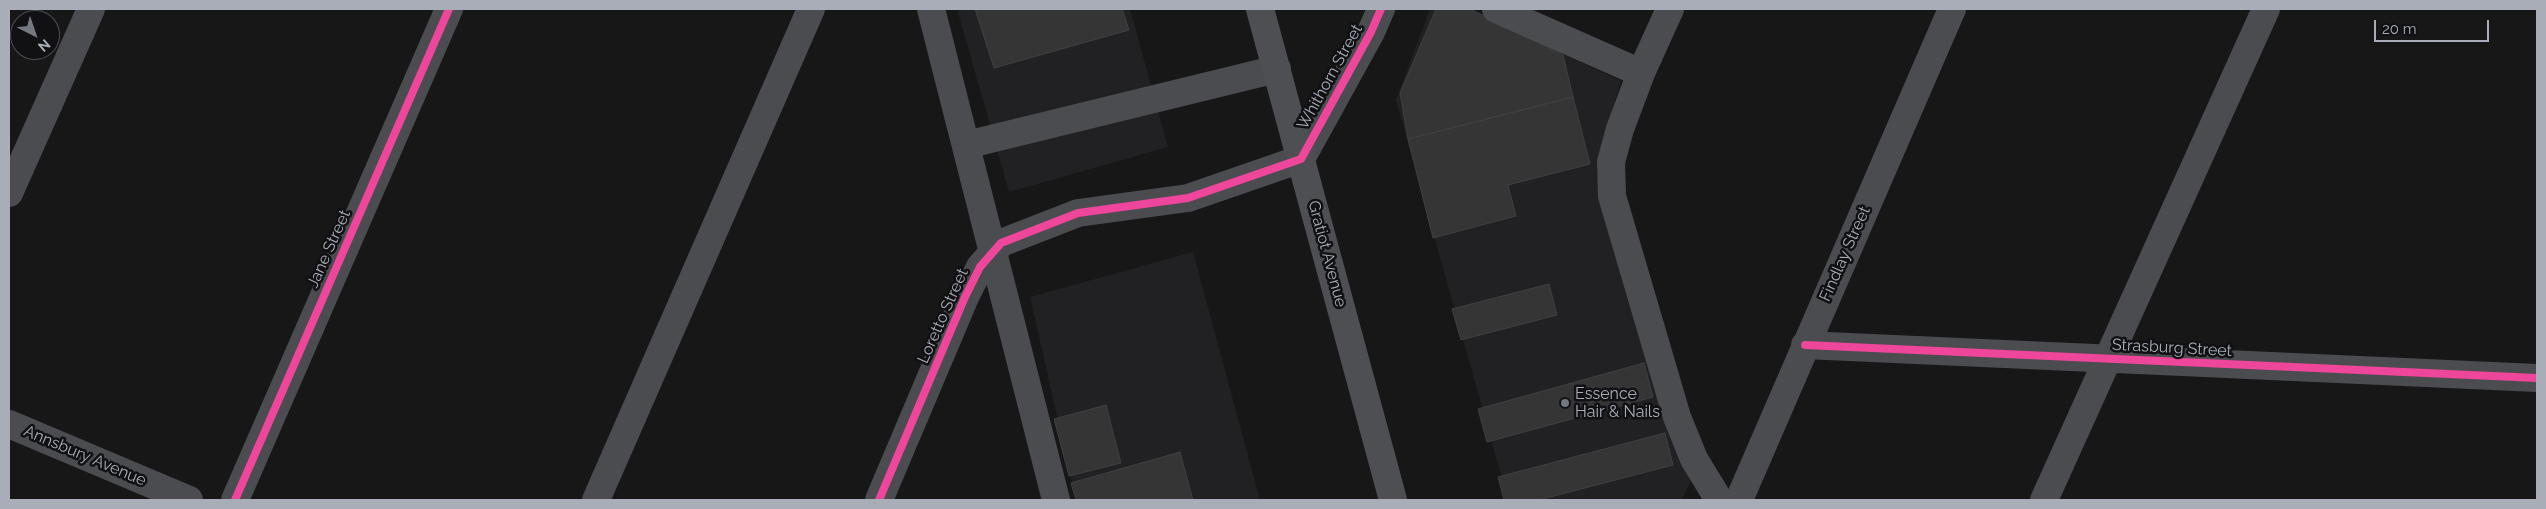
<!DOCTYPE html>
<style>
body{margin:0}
#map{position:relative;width:2546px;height:509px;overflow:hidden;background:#171717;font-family:Raleway,sans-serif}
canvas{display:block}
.frame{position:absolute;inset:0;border:10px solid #a8adb8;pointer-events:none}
.north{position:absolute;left:10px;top:10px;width:50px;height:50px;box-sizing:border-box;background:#111113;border:1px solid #4d4f55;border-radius:50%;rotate:139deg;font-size:14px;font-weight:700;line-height:20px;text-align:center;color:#a8adb8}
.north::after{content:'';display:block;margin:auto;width:18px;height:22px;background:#757880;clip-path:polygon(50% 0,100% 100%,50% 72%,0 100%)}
.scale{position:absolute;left:2374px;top:20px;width:115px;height:22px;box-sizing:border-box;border:2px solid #a8adb8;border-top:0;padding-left:6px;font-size:15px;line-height:18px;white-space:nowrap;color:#a8adb8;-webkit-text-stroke:4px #111113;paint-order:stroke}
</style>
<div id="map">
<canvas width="2546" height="509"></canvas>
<div class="frame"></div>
<div class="north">N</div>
<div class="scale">20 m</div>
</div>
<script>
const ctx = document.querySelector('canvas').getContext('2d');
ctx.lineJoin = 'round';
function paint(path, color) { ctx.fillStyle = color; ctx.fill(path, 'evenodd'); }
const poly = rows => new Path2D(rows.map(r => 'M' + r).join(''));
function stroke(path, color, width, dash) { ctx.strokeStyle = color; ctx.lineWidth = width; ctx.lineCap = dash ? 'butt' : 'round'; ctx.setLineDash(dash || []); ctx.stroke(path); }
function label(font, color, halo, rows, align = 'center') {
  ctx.font = font + ' Raleway,sans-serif'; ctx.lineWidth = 5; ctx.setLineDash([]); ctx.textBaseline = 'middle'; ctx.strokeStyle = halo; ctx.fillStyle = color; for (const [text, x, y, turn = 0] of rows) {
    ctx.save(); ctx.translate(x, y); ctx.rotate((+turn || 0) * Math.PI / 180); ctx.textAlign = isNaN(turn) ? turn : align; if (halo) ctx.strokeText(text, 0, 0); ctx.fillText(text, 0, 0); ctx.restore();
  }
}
paint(poly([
 [957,9,1130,9,1168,147,1009,192],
 [1430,9,1468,9,1621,81,1599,154,1692,477,1682,500,1508,500,1396,100],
 [1193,252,1260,500,1076,500,1030,297]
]), '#212123');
const building = poly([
 [975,9,1122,9,1129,30,994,68,975,9],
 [1436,9,1470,9,1563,55,1573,97,1408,139,1400,93,1436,9],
 [1573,97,1590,164,1508,185,1516,216,1433,238,1408,139,1573,97],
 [1549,284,1557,315,1461,340,1452,309,1549,284],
 [1644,363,1653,397,1487,442,1478,409,1644,363],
 [1106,405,1121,463,1069,476,1054,419,1106,405],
 [1665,433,1673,465,1539,500,1504,500,1498,477,1665,433],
 [1180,452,1193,500,1076,500,1071,483,1180,452]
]);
paint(building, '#353536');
stroke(building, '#3f4043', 1);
stroke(poly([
 [931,9,1056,500],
 [1496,9,1641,73],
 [1670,9,1641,73,1620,129,1611,162,1612,196,1677,417,1694,459,1719,500],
 [966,145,1277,69],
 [9,193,91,9],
 [1805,345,2537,378],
 [9,424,189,500],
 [235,500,449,9],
 [596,500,811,9],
 [879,500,965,297,980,267,1001,243,1078,213,1188,198,1301,159,1371,32,1381,9],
 [1739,500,1952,9],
 [2044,500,2266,9]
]), '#4b4c50', 28);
stroke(poly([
 [1260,9,1393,500]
]), '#4d4f52', 28);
stroke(poly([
 [1805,345,2537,378],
 [235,500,449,9],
 [879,500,965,297,980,267,1001,243,1078,213,1188,198,1301,159,1371,32,1381,9]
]), '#ed469a', 8);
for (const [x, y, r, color] of [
 [1565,403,5,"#757880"]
]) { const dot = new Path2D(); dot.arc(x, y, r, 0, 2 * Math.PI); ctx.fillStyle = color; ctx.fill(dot); stroke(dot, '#111113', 2); }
label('16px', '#a8adb8', '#111113', [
 ["Whithorn Street",1330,77,-61],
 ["Jane Street",329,249,-66],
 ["Gratiot Avenue",1327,254,75],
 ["Findlay Street",1845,254,-66],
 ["Loretto Street",943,316,-66],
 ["Strasburg Street",2172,348,3],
 ["Annsbury Avenue",85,456,23]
]);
label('16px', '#a8adb8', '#111113', [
 ["Essence",1575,394],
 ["Hair & Nails",1575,412]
], 'left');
</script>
